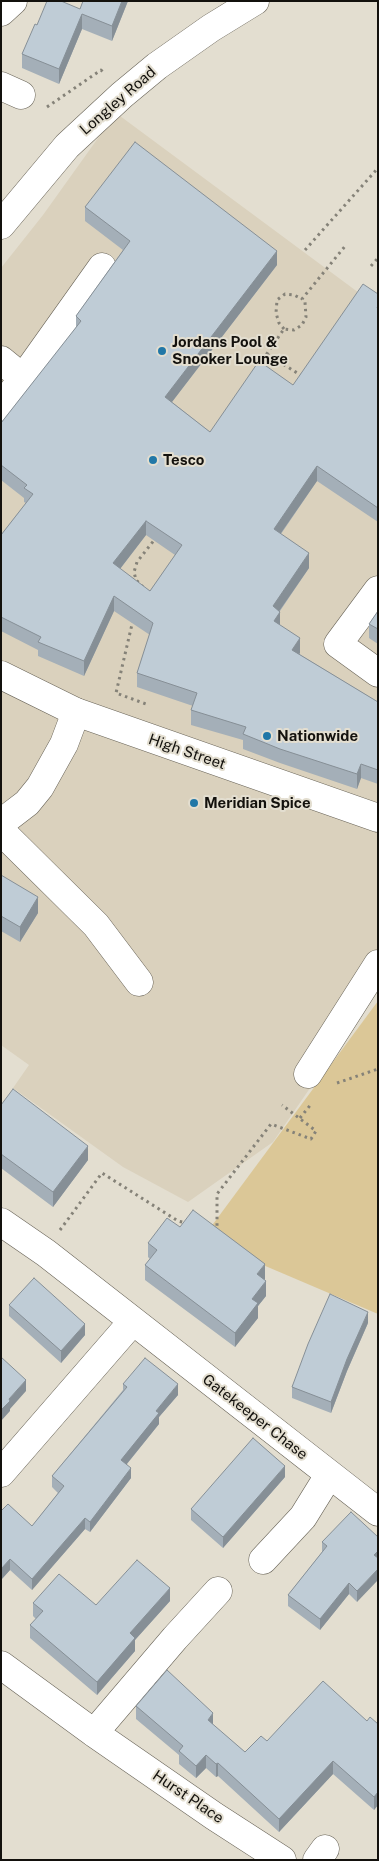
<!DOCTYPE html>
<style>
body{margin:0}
#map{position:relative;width:379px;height:1861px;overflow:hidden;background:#e3ded0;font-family:"Public Sans",sans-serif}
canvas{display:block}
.frame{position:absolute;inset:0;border:2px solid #13110d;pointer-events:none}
</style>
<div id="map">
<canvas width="379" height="1861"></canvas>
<div class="frame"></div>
</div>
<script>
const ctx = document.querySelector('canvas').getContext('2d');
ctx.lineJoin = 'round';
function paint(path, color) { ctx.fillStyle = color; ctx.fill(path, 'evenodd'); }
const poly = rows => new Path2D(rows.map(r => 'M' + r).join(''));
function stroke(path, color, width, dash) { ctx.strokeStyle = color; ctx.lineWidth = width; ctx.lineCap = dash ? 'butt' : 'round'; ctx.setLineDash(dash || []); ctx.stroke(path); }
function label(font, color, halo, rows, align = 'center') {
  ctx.font = font + ' "Public Sans",sans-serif'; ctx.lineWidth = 4; ctx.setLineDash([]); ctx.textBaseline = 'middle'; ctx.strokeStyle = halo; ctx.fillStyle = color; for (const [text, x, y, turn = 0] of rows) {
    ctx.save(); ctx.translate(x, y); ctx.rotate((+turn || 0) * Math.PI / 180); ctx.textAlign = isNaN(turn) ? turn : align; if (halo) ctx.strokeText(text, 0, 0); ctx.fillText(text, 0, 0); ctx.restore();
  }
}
paint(poly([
 [116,113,378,307,378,989,273,1142,188,1202,123,1167,13,1088,29,1065,1,1045,1,268,43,215]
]), '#dad1bd');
paint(poly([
 [378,1001,378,1314,202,1239]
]), '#dbc797');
const minor = poly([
 [1,12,13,1],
 [1,86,21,95],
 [1,225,67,146,122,95,157,66,211,28,255,1],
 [1,360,23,378,102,267],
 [1,407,23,378],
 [378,590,338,644,378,673],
 [1,823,27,803,40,787,64,744,76,712],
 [1,831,96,925,139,982],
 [308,1074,378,964],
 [1,1222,46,1253,378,1512],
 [1,1473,133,1321],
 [263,1560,303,1517,329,1475],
 [1,1665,94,1733,214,1816,282,1860],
 [94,1733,175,1638,218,1591],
 [317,1860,325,1849]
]);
const major = poly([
 [1,675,76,712,378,818]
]);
stroke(minor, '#696458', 29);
stroke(major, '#696458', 29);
stroke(poly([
 [47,107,101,70,105,74],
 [305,250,378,168],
 [371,266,378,258],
 [284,329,279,323,276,313,277,300,285,294,294,295,302,299],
 [267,354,302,376],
 [259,365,284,329,294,330,302,325,306,317,305,302,302,299,346,245],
 [143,587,136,580,134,572,137,562,155,539],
 [133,620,116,693,146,704],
 [337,1083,378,1069],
 [300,1118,312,1103],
 [214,1228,217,1229,217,1194,271,1124,311,1139,316,1131,282,1105],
 [60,1230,102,1173,178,1221,186,1223]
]), '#858278', 3, [2.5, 4]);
stroke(minor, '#fff', 28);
stroke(major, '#fff', 28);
paint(poly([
 [83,1,128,1,112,41,82,29,59,84,22,68,22,54,37,25,80,9],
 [85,207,277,265,172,402,210,432,293,385,378,294,378,522,317,481,281,534,309,568,280,611,280,625,300,653,299,654,378,702,378,784,361,778,357,789,280,763,243,749,243,740,191,725,191,710,193,706,137,687,137,673,150,635,114,611,84,676,38,656,38,650,1,631,1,535,26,503,24,502,24,498,1,480,1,423,76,328,76,316,123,250,85,221],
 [146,535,175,555,150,591,120,569],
 [378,611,378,644,369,638,369,624],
 [1,875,38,913,20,942,1,931],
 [1,1105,88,1160,53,1207,1,1168],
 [180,1227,265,1279,264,1280,266,1296,258,1306,258,1318,235,1347,145,1280,145,1265,150,1259,148,1257,148,1243],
 [9,1305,85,1335,61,1363,9,1316],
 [368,1323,347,1371,331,1413,292,1398,292,1387],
 [123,1384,178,1395,159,1417,159,1424,127,1464,131,1478,90,1532,85,1529,32,1590,10,1570,1,1580,1,1511,32,1526,58,1493,52,1487,52,1476,123,1390],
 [285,1477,223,1548,191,1520,191,1509],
 [378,1537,357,1602,349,1594,320,1630,288,1606,288,1595,322,1552,322,1542],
 [170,1601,135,1640,135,1651,97,1695,30,1638,30,1625,36,1619,33,1616,33,1603,96,1605],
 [136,1706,213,1725,245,1752,267,1741,367,1721,378,1724,378,1805,374,1810,333,1774,279,1832,218,1776,216,1777,206,1768,196,1778,179,1764,179,1755,136,1719]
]), '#a4afb8');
paint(poly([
 [122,1,128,1,112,41,112,26],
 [82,14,82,29,59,84,59,69],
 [277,251,277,265,165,411,165,397],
 [317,466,317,481,274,543,274,529],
 [146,521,146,535,113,578,113,563],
 [309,553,309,568,273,620,273,606],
 [114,596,114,611,84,676,84,661],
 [280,612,280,626,274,621],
 [300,638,300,653,292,664,292,650],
 [361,764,361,778,357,789,357,774],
 [38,897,38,913,20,942,20,927],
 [88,1146,88,1160,53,1207,53,1192],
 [265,1264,265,1279,257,1289,257,1274],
 [266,1281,266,1296,258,1306,258,1318,235,1347,235,1333,252,1299],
 [368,1312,368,1323,347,1371,331,1413,331,1402,347,1359],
 [85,1324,85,1335,61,1363,61,1351],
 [26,1380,26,1391,10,1409,10,1411,1,1421,1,1410,9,1399],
 [178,1384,178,1395,159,1417,159,1424,121,1471,121,1460,156,1411],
 [285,1466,285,1477,223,1548,223,1537],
 [131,1468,131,1478,90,1532,90,1522],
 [85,1518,85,1529,32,1590,32,1579],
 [378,1551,378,1562,374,1555],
 [10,1559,10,1570,1,1580,1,1569],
 [378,1569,378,1580,357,1602,357,1591],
 [349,1583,349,1594,320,1630,320,1619],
 [170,1588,170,1601,135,1640,135,1651,97,1695,97,1682,130,1633],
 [213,1713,213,1726,208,1720],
 [206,1755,206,1768,196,1778,196,1766],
 [333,1761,333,1774,279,1832,279,1819],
 [218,1763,218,1776,216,1777,216,1764],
 [378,1792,378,1805,374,1810,374,1797]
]), '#868f96');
const building = poly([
 [47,1,61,1,80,9,83,1,122,1,112,26,82,14,59,69,22,54,35,24,37,25,47,1],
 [135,142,277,251,165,397,210,432,259,361,293,385,363,284,378,294,378,306,377,308,378,308,378,508,317,466,274,529,309,553,273,606,280,612,274,621,300,638,292,650,378,702,378,770,361,764,357,774,280,749,243,734,246,727,191,710,197,693,137,673,153,623,114,596,84,661,38,642,41,637,1,617,1,535,33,494,24,488,27,485,1,465,1,423,81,321,76,316,130,241,85,207,135,142],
 [146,521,182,545,150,591,113,563,146,521],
 [378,611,378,629,369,624,378,611],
 [1,875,38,897,20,927,1,916,1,875],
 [13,1089,88,1146,53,1192,1,1154,1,1105,13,1089],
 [193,1210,265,1264,257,1274,266,1281,252,1299,258,1303,235,1333,145,1265,157,1250,148,1243,167,1218,180,1227,193,1210],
 [34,1278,85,1324,61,1351,9,1305,34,1278],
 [330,1294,368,1312,347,1359,331,1402,292,1387,308,1344,330,1294],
 [1,1357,26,1380,9,1399,10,1401,1,1410,1,1357],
 [145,1358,178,1384,156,1411,159,1413,121,1460,131,1468,90,1522,85,1518,32,1579,10,1559,1,1569,1,1511,8,1504,32,1526,64,1486,52,1476,127,1387,123,1384,145,1358],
 [253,1438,285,1466,223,1537,191,1509,253,1438],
 [351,1512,378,1537,378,1551,374,1555,378,1558,378,1569,357,1591,349,1583,320,1619,288,1595,327,1546,322,1542,351,1512],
 [137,1560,170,1588,130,1633,135,1638,97,1682,30,1625,43,1611,33,1603,59,1574,96,1605,137,1560],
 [167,1670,213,1713,208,1720,245,1752,261,1736,267,1741,323,1681,367,1721,370,1717,378,1724,378,1792,374,1797,333,1761,279,1819,218,1763,216,1764,206,1755,196,1766,179,1751,183,1746,136,1706,167,1670]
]);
paint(building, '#bfccd6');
stroke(building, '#868f96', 1);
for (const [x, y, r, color] of [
 [162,351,5,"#2177a7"],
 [153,460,5,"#2177a7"],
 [267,736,5,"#2177a7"],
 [194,803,5,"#2177a7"]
]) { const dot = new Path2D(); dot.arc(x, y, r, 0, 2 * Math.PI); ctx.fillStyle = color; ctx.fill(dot); stroke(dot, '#e3ded0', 2); }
label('15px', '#13110d', '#e3ded0', [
 ["Longley Road",118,101,-41],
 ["High Street",187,752,19],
 ["Gatekeeper Chase",255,1417,38],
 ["Hurst Place",188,1797,34]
]);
label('bold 15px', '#13110d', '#e3ded0', [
 ["Jordans Pool &",172,342],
 ["Snooker Lounge",172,359],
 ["Tesco",163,460],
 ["Nationwide",277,736],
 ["Meridian Spice",204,803]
], 'left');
</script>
